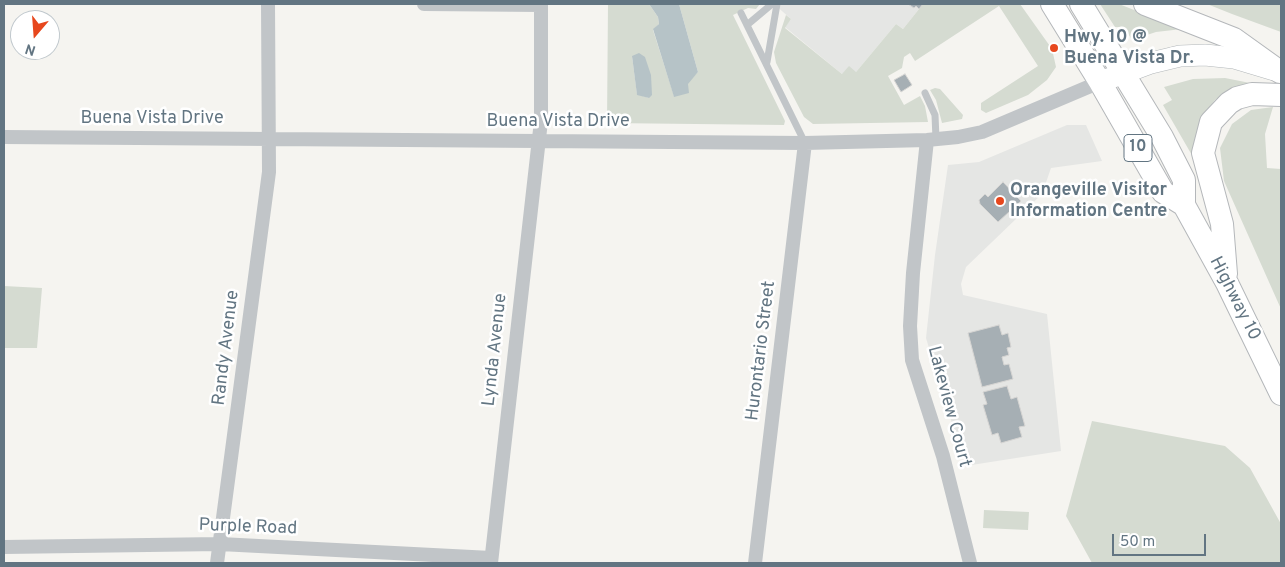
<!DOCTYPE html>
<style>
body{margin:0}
#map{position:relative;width:1285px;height:567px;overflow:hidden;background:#f5f4f0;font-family:Overpass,sans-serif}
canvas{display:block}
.frame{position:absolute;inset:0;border:5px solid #627582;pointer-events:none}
.north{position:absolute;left:10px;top:10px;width:50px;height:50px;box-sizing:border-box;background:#fff;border:1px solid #c0c8cd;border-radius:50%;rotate:198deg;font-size:14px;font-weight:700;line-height:20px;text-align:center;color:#627582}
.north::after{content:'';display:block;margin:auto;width:18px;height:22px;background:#e7471d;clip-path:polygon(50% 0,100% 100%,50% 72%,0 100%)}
.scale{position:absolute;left:1112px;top:534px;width:94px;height:22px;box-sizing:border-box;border:2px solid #627582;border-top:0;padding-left:6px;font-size:15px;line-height:18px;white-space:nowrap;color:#627582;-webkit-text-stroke:4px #fff;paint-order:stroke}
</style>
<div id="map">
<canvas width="1285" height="567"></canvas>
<div class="frame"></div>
<div class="north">N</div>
<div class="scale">50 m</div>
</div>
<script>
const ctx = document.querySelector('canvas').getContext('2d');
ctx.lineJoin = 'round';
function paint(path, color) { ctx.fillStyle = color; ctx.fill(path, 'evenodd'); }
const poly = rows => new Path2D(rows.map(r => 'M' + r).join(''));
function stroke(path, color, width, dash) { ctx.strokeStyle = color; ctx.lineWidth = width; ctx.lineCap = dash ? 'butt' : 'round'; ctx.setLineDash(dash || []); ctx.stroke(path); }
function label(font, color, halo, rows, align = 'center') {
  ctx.font = font + ' Overpass,sans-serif'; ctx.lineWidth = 5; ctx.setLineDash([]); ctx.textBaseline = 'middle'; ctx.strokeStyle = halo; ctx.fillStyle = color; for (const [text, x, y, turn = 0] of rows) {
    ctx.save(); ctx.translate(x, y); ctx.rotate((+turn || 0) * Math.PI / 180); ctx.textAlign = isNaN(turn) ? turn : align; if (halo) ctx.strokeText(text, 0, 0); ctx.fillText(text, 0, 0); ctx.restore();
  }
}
paint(poly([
 [774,4,923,4,903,29,896,24,856,72,842,74,785,27,791,19],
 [1067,125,1086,125,1102,161,1051,168,1042,194,966,267,961,284,963,295,1047,314,1061,451,965,466,926,338,935,255,948,165,979,162]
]), '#e5e6e4');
paint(poly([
 [608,4,649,4,658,17,659,24,653,30,674,96,698,72,679,4,760,4,756,9,748,8,733,15,785,121,784,125,607,123],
 [632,56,649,98,637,94],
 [923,4,1020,4,1052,49,1056,67,1047,80,1028,95,986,113,981,110,981,103,1038,66,999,6,915,61,910,53,904,57,902,68,888,76,904,105,920,96,925,106,928,122,813,124,804,117,776,63,774,52,786,15,791,19,785,28,842,74,849,66,856,72,896,24,903,29],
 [1100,4,1119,4,1182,29,1156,32,1132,40,1124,27,1115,27],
 [1207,4,1281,4,1281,32,1232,14],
 [1225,78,1255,84,1229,90,1215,100,1205,113,1197,130,1193,157,1163,105,1172,100,1164,87,1193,79],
 [935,88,940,89,963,115,962,119,942,123,936,100,930,90],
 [1273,107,1265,134,1267,168,1281,169,1281,309,1224,181,1220,148,1232,124,1251,110],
 [4,286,42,288,37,348,4,348],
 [1092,421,1225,446,1250,468,1281,524,1281,563,1092,563,1066,516],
 [984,510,1029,512,1028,530,983,528]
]), '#d5dbd1');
paint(poly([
 [649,4,679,4,698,72,688,84,689,93,674,97,653,29,659,24,658,17],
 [639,53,645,57,651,75,652,95,649,98,637,95,632,56]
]), '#b6c3c7');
const building = poly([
 [908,4,923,4,919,9,916,6,914,8,908,4],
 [905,74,912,85,901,92,894,80,905,74],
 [1003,182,1021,201,998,222,980,204,979,200,985,194,988,197,1003,182],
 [999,325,1002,335,1008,333,1011,347,1007,348,1009,355,1002,357,1004,365,1009,364,1013,379,982,387,968,333,999,325],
 [1007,386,1011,399,1017,397,1025,426,1019,427,1022,437,1001,443,998,433,992,435,983,405,987,404,983,392,1007,386]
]);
paint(building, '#a6afb4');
stroke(building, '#d6d5d3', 1);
const primary = poly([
 [1100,82,1151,63,1180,56,1205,55,1234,58,1274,70]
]);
const trunk = poly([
 [1052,4,1100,82,1163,192,1184,205],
 [1081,4,1162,137,1184,180,1184,205,1227,283,1281,394],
 [1145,4,1234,39,1280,72],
 [1226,274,1222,224,1203,153,1211,122,1229,103,1237,98,1252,94,1281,95]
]);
stroke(primary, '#b2b7ba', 22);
stroke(trunk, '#b4b7ba', 24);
stroke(poly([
 [741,13,805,143],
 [747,25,772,4],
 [767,62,777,4],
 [925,93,935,115,936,139]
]), '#c1c5c8', 7);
stroke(poly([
 [424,4,541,5],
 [4,137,805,143,927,140,958,137,982,132,1100,82],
 [927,140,913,273,910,326,912,360,943,456,970,563],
 [4,547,220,544,491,558],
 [217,563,269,172,268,4],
 [491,563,541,121,541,4],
 [755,563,805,143]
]), '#c1c5c8', 14);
stroke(primary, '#fff', 21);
stroke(trunk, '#fff', 22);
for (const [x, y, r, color] of [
 [1054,48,5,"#e7471d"],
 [1000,201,5,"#e7471d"]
]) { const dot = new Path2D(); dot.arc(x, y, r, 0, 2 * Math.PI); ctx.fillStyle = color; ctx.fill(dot); stroke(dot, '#fff', 2); }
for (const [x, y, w] of [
 [1138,148,28]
]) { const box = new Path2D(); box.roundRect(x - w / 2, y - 13.5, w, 27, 4); ctx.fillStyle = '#fff'; ctx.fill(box); stroke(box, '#627582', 1); }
label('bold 16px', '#627582', null, [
 ["10",1138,148]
]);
label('bold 18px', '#627582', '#fff', [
 ["Hwy. 10 @",1064,38],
 ["Buena Vista Dr.",1064,59],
 ["Orangeville Visitor",1010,191],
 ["Information Centre",1010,212]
], 'left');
label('18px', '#627582', '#fff', [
 ["Buena Vista Drive",152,119],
 ["Buena Vista Drive",558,122],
 ["Highway 10",1234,299,63],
 ["Randy Avenue",227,348,-83],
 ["Lynda Avenue",496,350,-84],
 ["Hurontario Street",762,351,-83],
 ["Lakeview Court",948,407,75],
 ["Purple Road",248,528,2]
]);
</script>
